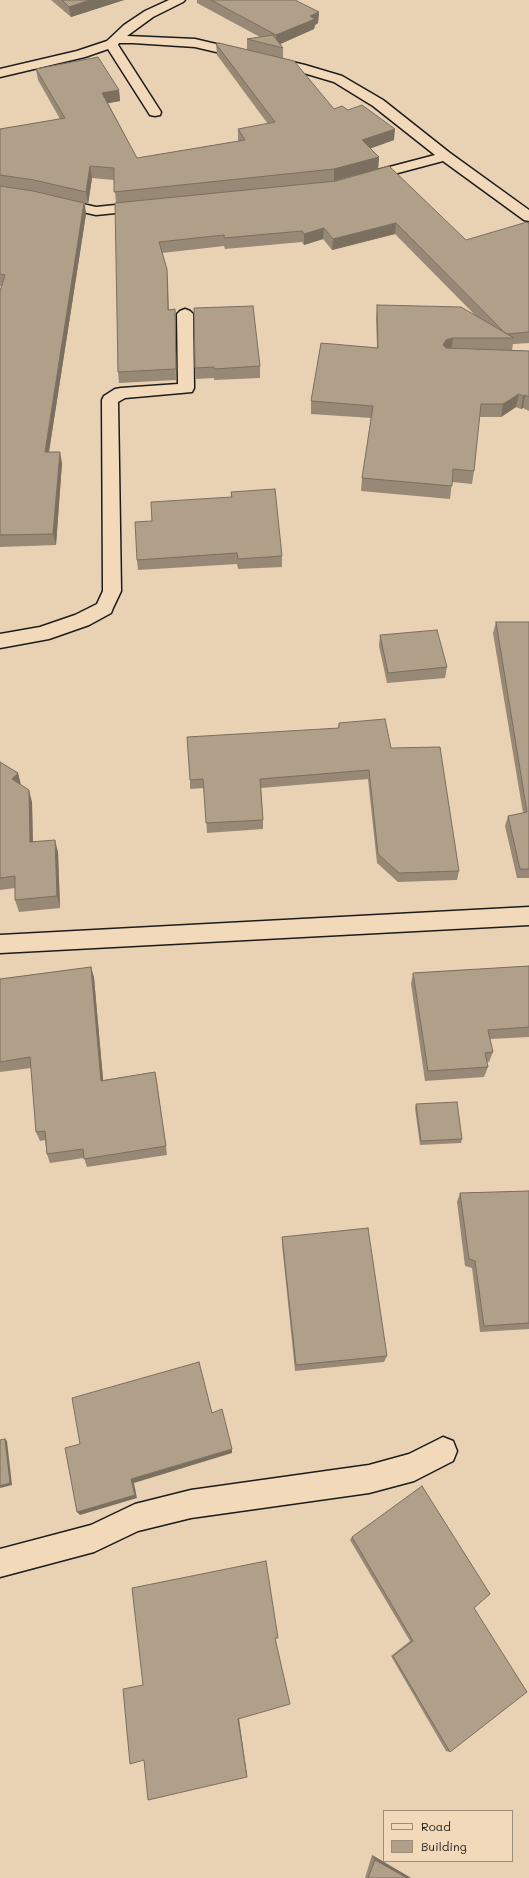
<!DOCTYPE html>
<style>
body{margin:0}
#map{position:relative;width:529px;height:1878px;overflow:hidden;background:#e9d1b4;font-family:Mali,sans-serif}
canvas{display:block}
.legend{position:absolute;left:383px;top:1810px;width:130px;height:52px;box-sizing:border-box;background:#f2d9ba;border:1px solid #9c8d7b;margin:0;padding:5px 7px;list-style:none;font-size:12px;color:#1c1c1c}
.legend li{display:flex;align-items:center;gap:8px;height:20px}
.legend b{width:20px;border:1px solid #9c8d7b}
</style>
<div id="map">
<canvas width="529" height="1878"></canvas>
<ul class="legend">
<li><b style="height:5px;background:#f2d9ba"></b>Road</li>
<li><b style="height:11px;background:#b09f89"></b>Building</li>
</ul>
</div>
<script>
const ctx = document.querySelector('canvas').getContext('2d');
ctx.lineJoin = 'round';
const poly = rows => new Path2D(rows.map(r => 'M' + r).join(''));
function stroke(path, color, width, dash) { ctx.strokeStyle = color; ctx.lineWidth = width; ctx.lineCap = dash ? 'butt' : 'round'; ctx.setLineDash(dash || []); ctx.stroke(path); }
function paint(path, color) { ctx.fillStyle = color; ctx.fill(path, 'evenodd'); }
const street = poly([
 [169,0,185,0,183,2,153,17,127,36,195,39,305,65,342,76,383,100,450,153,529,210,529,221,524,220,443,161,364,182,359,181,357,178,359,175,435,155,373,106,334,82,297,71,195,47,133,43,119,43,118,45,161,112,160,115,155,116,150,115,108,49,85,57,0,77,0,69,77,51,107,41,124,25,145,11,169,0],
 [0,188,35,193,96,207,145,202,150,203,152,206,150,209,145,210,96,215,35,201,0,196,0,188],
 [185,309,190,311,193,314,194,388,192,392,125,398,118,402,121,591,113,608,111,613,89,625,49,639,0,648,0,634,40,627,75,615,97,604,103,591,102,400,104,396,115,389,121,388,178,384,177,314,180,311,185,309],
 [529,907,529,925,0,953,0,935,529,907],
 [443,1437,453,1441,457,1451,453,1461,414,1481,369,1493,191,1518,138,1531,94,1552,0,1577,0,1549,91,1525,135,1504,191,1490,369,1465,409,1454,443,1437]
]);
stroke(street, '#1c1c1c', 3);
paint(street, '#f2d9ba');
paint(poly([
 [51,0,124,0,71,17],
 [197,0,295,0,319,12,318,23,315,25,314,29,280,44,283,48,283,58,334,109,348,110,394,140,370,148,379,157,378,169,334,181,336,181,466,240,529,224,529,343,513,344,512,350,529,351,529,411,523,408,521,409,516,407,501,417,479,417,474,471,472,484,452,482,450,499,361,491,362,478,371,418,311,414,311,401,377,348,376,318,377,305,475,315,395,234,332,250,323,239,304,245,302,242,225,249,224,246,162,253,168,280,168,310,175,309,176,380,119,383,118,372,116,203,114,180,92,178,88,204,85,203,86,214,49,452,62,463,56,545,0,547,0,291,2,286,0,286,0,129,60,119,38,80,36,69,119,90,120,101,108,103,137,158,238,141,238,129,268,124,217,55,216,44,247,50,247,39,260,37,197,3],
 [194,308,260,366,260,378,214,380,214,378,195,379],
 [231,492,282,556,282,567,238,569,237,564,138,570,137,560,152,521,231,497],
 [496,622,529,622,529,878,517,878,505,826,508,816,523,813,493,633],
 [380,635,447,667,445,678,387,683,379,646],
 [339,723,391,748,459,871,457,880,398,882,377,863,368,779,261,788,263,820,263,829,207,833,204,788,190,789,190,780,338,728],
 [0,762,18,773,21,785,32,802,33,842,58,852,60,908,19,912,15,900,15,888,0,890],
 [529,966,529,1037,490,1039,493,1052,489,1062,487,1062,488,1067,484,1077,425,1081,411,984,413,973],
 [91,967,94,978,103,1080,155,1072,167,1155,87,1167,84,1158,50,1163,47,1154,45,1140,40,1141,36,1132,31,1068,0,1072,0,979],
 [416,1104,462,1139,461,1143,420,1145,415,1108],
 [529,1191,529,1329,480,1332,472,1268,465,1266,457,1202,460,1193],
 [282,1237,387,1356,384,1362,295,1371,282,1244],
 [352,1537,474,1608,450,1752,446,1751,391,1656,410,1641,350,1540],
 [372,1855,411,1878,365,1878]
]), '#978976');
paint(poly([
 [90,0,124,0,71,17,69,7],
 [319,12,318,23,315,25,314,29,276,46,276,35,310,16],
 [119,90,120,101,104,104,102,93],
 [395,129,394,140,361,152,362,140],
 [379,157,378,169,334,181,334,169],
 [90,166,92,178,88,204,86,192],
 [84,203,86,214,47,464,45,452],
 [396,223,395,234,332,250,333,239],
 [324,228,323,239,304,245,304,234],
 [167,269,168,280,169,321,168,310],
 [175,309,176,320,176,380,176,369],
 [453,338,451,350,444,353,443,345,446,340],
 [519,394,516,407,501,417,503,404],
 [525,395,523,408,521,409,523,396],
 [60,452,62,463,56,545,53,534],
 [18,773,21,786,12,779],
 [29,790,32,802,33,854,30,842],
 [55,840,58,852,60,908,57,896],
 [91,967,94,978,104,1090,101,1081],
 [155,1072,157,1082,167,1155,166,1146],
 [5,1439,7,1441,12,1485,0,1488],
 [232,1449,232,1453,134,1483,137,1498,80,1515,77,1512,131,1479],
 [239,1718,247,1775,247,1777,238,1719],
 [372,1855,411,1878,407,1878,375,1860]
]), '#7b6f60');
const building = poly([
 [62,0,90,0,69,7,62,0],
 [211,0,295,0,319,12,310,16,315,19,276,35,211,0],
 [273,35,283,48,247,39,273,35],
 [219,43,294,61,334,109,342,106,348,110,362,105,395,129,362,140,379,157,334,169,114,192,114,168,90,166,86,192,34,180,0,175,0,129,65,118,36,69,98,57,119,90,102,93,137,158,245,140,238,129,275,122,216,44,219,43],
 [389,166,466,240,527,222,529,224,529,332,507,334,504,332,396,223,333,239,324,228,304,234,302,231,224,238,224,235,159,242,167,269,168,310,175,309,176,369,118,372,115,203,336,181,389,166],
 [0,186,33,191,84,203,45,452,60,452,53,534,0,535,0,291,5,275,0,274,0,186],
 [377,305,461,307,514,338,453,338,446,340,443,345,446,348,529,351,529,397,525,395,523,396,519,394,503,404,481,404,474,471,453,469,452,486,362,478,373,406,311,401,321,343,378,348,377,305],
 [253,306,260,366,214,369,214,367,195,368,194,308,253,306],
 [275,489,282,556,238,559,237,553,137,560,135,522,152,521,151,502,232,497,231,492,275,489],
 [496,622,529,622,529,869,520,869,508,816,527,812,496,622],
 [437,630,447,667,388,673,380,635,437,630],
 [385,719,391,748,440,747,459,871,399,873,378,854,369,770,260,779,263,820,206,823,203,779,190,780,187,737,339,728,339,723,385,719],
 [0,762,18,773,12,779,29,790,30,842,55,840,57,896,15,900,15,876,0,878,0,762],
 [529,966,529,1027,488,1030,493,1052,485,1053,488,1067,428,1071,413,973,529,966],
 [91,967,101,1081,155,1072,166,1146,84,1159,83,1149,47,1154,45,1131,36,1132,30,1057,0,1062,0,979,91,967],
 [457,1102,462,1139,421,1141,416,1104,457,1102],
 [529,1191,529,1323,484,1326,475,1261,469,1259,460,1193,529,1191],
 [368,1228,387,1356,296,1365,282,1237,368,1228],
 [199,1362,212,1413,222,1409,232,1449,131,1479,135,1495,77,1512,65,1448,80,1444,72,1398,199,1362],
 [5,1439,10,1483,0,1486,0,1440,5,1439],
 [422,1486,490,1594,474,1608,527,1692,450,1752,393,1656,413,1641,352,1537,422,1486],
 [266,1561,278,1638,275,1638,290,1704,238,1719,247,1777,148,1800,144,1760,130,1764,123,1689,143,1685,132,1588,266,1561],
 [375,1860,407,1878,368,1878,375,1860]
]);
paint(building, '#b09f89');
stroke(building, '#7b6f60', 1);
</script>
